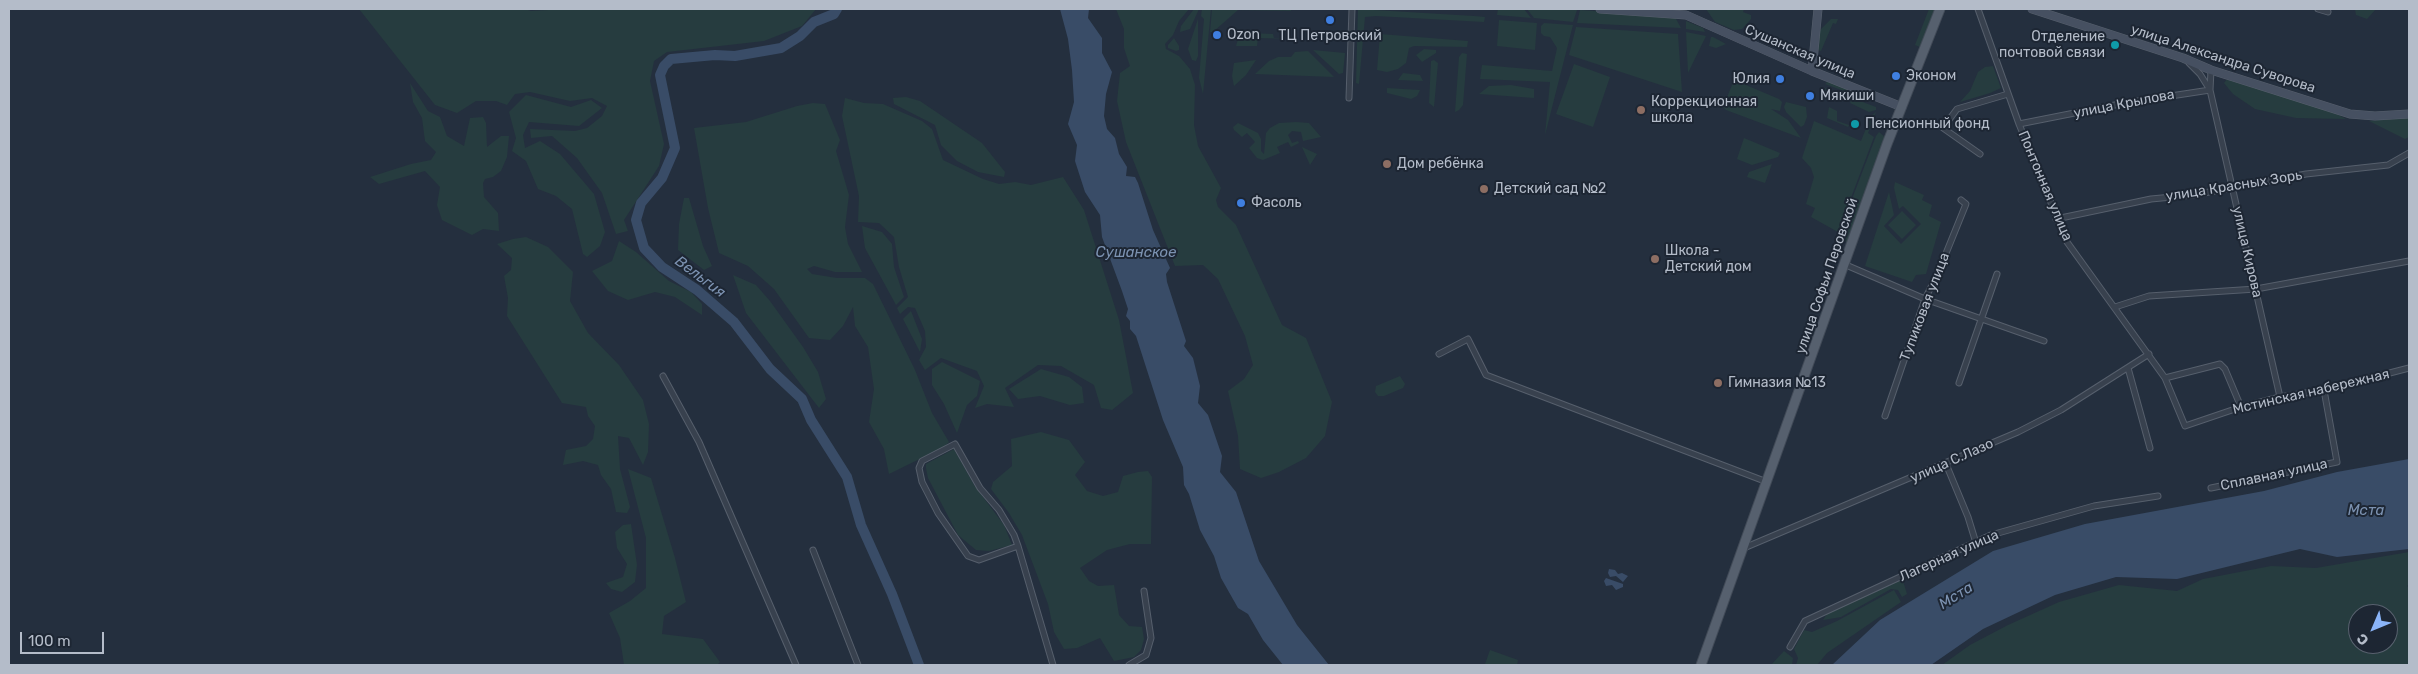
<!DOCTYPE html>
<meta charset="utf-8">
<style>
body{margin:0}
#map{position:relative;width:2418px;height:674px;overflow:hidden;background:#242f3e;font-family:Rubik,sans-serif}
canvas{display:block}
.frame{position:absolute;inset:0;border:10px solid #b4bcc9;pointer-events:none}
.north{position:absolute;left:2348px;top:604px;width:50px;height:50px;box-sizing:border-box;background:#1d2633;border:1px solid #59626f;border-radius:50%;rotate:225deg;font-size:14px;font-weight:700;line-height:20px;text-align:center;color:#b4bcc9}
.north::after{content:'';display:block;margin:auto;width:18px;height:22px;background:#8ab4f8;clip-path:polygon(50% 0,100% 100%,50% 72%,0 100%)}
.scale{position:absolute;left:20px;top:632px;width:84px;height:22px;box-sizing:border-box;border:2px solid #b4bcc9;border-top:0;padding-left:6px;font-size:15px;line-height:18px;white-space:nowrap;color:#b4bcc9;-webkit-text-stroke:4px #1d2633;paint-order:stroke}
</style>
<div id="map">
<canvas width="2418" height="674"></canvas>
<div class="frame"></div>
<div class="north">С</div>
<div class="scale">100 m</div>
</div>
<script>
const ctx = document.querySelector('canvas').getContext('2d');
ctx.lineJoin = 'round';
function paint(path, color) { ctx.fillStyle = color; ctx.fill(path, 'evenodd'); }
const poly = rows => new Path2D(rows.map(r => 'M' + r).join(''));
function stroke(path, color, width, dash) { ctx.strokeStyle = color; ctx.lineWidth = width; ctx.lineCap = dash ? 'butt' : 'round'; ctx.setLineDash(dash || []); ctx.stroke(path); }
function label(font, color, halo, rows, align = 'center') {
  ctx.font = font + ' Rubik,sans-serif'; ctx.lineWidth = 4; ctx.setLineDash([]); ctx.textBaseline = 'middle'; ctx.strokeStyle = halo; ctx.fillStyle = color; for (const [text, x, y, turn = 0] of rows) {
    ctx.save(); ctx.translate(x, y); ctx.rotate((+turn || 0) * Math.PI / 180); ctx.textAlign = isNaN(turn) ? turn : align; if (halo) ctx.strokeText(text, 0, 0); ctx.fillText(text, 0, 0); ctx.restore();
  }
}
paint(poly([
 [359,9,525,9,531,11,564,9,816,9,802,26,764,41,667,52,654,61,650,81,664,144,659,166,624,220,628,231,616,234,602,193,577,158,552,136,531,138,530,129,575,131,587,128,602,116,607,106,592,98,570,101,530,92,515,94,507,105,496,101,476,101,457,113,435,105],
 [1116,9,1189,9,1179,21,1173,35,1165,44,1166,49,1179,56,1190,69,1195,85,1194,125,1198,146,1221,188,1216,200,1218,207,1236,225,1282,325,1306,338,1332,402,1325,436,1306,458,1279,472,1261,478,1240,469,1238,436,1228,391,1244,379,1253,365,1245,336,1218,279,1203,265,1175,266,1126,142,1117,101,1120,73,1130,66,1124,48,1124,29],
 [1194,9,1199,9,1190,29,1180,32,1181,26],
 [1202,9,1211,9,1203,94,1199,78,1204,19,1201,16],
 [1212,9,1291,9,1291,11,1238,10,1213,32,1210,32],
 [1358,9,1474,16,1485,17,1484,22,1376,16,1365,17,1359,84,1356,83],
 [1498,9,1524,9,1531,18,1497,15],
 [1527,9,1563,9,1577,10,1573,22,1534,18],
 [1706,9,1744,9,1743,12,1751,15,1751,19,1742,29,1734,30,1715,22],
 [1929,9,1935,9,1920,47,1915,45],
 [2355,9,2376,9,2367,19,2356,15],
 [1580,10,1675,17,1681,28,1577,23],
 [1198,19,1198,56,1196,61,1192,60,1188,49],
 [1831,19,1838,19,1836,24,1833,23,1821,51,1818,50,1819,31],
 [1499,20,1537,23,1535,50,1497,46],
 [1686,21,1703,28,1705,32,1686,29],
 [1544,23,1573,25,1545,135,1550,82,1480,79,1482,65,1552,71,1557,48,1550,37,1544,36,1541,33,1541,26],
 [1576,27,1678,34,1682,92,1569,55],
 [1686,32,1706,36,1688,73],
 [1248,33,1273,34,1274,38,1297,39,1258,38,1257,46,1236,46,1238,39],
 [1380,34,1468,41,1467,47,1414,46,1409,48,1406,63,1398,69,1387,72,1377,70],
 [1711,37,1713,37,1726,44,1716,48,1709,46],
 [1174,38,1179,46,1179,50,1176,51,1168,48,1168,45],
 [1424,49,1436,50,1436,53,1422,62,1416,55],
 [1313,50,1345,53,1343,73,1339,74],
 [1308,51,1334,77,1255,74,1269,61,1278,57,1291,57,1295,52],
 [1462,53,1467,54,1463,105,1459,110,1455,112,1459,57],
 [1256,60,1246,75,1234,86,1232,76,1234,63],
 [1434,60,1438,63,1434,107,1429,103,1431,61],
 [1574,64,1610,77,1593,127,1556,114],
 [1993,66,2001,88,1990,93,1960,102,1970,91,1978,72,1985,67],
 [1403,73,1420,75,1423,81,1398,80],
 [2229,77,2334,112,2346,119,2296,118,2255,109,2233,94,2224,83],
 [1734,80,1779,99,1782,102,1780,111,1771,109,1788,120,1801,138,1726,110,1723,107],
 [1828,81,1872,99,1873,102,1825,84],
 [410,83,428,111,440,117,447,136,464,146,470,118,483,117,486,123,487,147,501,136,509,136,507,157,501,171,493,177,485,179,483,183,484,197,498,213,499,231,483,229,472,235,442,220,437,205,440,187,425,171,379,184,370,177,411,164,431,160,436,152,425,141,422,118,413,102],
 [1511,85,1534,89,1534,98,1479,94,1489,86],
 [1387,88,1420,90,1417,96,1411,99,1387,93],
 [1825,88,1876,107,1876,110,1869,112,1850,103,1851,101,1829,92,1826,96,1823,96],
 [526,95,571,107,591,100,602,108,579,126,529,122,523,135,525,148,540,141,560,154,594,194,605,232,600,246,587,257,583,254,572,209,556,196,538,189,526,161,512,151,516,138,509,112],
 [906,97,920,101,982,143,1005,172,1004,177,978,172,957,161,941,145,935,125,894,104,893,98],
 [845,98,864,103,883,104,922,121,932,129,943,160,983,179,999,184,1015,182,1031,185,1063,177,1084,210,1119,320,1133,393,1112,410,1101,408,1094,385,1061,366,1038,365,1005,388,1014,407,987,404,975,408,984,386,977,371,941,358,925,370,919,360,926,347,925,331,915,308,908,307,900,314,897,308,908,297,899,267,894,237,879,223,858,222,859,196,842,116],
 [1786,102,1806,107,1807,117,1804,125,1801,127,1786,112,1784,107],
 [813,103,825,104,840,140,836,151,849,195,845,227,848,244,862,272,835,272,814,266,807,269,812,274,837,278,865,278,873,284,915,370,932,413,949,442,944,447,889,474,884,449,869,422,874,389,868,347,855,326,853,307,843,326,830,340,809,338,774,289,748,266,719,253,708,208,694,128,746,122,797,106],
 [1829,107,1837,111,1837,121,1849,125,1848,127,1827,118],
 [1876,112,1868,133,1874,137,1838,232,1811,217,1815,208,1806,204,1814,177,1811,168,1802,158,1814,121,1861,141,1871,116],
 [2409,117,2409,137,2405,139,2369,121],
 [1296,122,1309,123,1321,137,1303,141,1301,132,1292,131,1288,135,1292,143,1298,141,1299,143,1291,147,1288,142,1277,147,1280,153,1263,160,1257,158,1249,148,1255,142,1247,133,1242,137,1234,130,1233,127,1238,123,1258,133,1261,139,1261,151,1264,154,1266,133,1270,128,1279,123],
 [1879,132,1885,137,1848,245,1839,233,1876,136],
 [1744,138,1780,153,1778,157,1752,165,1737,159],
 [1302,147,1317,154,1310,165],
 [1772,164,1765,183,1747,177,1749,172],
 [1895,182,1924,195,1922,200,1932,205,1929,216,1941,222,1926,274,1916,275,1912,282,1865,266,1889,192,1894,215,1884,226,1901,244,1921,224,1903,206,1899,209,1894,188],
 [684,198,689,198,703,246,712,266,704,270,678,250,679,224],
 [1902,211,1916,225,1902,239,1888,225],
 [862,226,882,232,892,244,894,267,904,297,896,305,865,248],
 [526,237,548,247,573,272,570,301,588,333,619,365,643,400,649,424,648,452,643,465,629,438,618,436,620,469,630,507,627,513,616,512,611,489,601,475,598,465,583,461,563,465,566,450,586,446,593,439,595,426,588,416,586,407,562,403,507,316,508,298,504,276,511,270,512,258,497,244,513,239],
 [619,241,636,252,669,281,691,292,702,304,702,315,675,297,655,292,628,300,608,291,592,271,612,261],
 [733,275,756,285,770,301,803,347,818,372,826,399,819,408,746,313],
 [911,311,922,339,920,352,903,319],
 [942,362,980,381,977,396,967,405,957,433,944,404,932,385,932,369],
 [1041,369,1069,377,1082,387,1084,403,1070,405,1040,396,1018,399,1009,389],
 [1400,376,1405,384,1403,388,1384,396,1378,396,1375,392,1376,386],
 [1041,432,1069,440,1085,462,1075,475,1087,491,1103,496,1118,492,1123,476,1138,472,1148,471,1152,477,1151,544,1130,544,1107,550,1080,568,1089,581,1098,586,1114,585,1119,615,1129,626,1142,627,1144,639,1141,650,1134,657,1114,661,1100,638,1077,648,1064,649,1054,632,1048,604,1022,535,1009,513,991,489,993,482,1012,466,1011,439],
 [954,449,974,485,1004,525,1012,545,989,551,976,550,958,535,928,478,926,468,926,464],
 [628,469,651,478,675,558,686,602,664,616,662,634,703,639,720,662,717,665,624,665,620,638,609,613,630,601,646,588,646,538],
 [631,524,637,565,635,582,622,592,611,589,606,583,623,577,627,564,617,548,615,532,623,525],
 [2409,552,2409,584,2407,586,2409,588,2409,665,1942,665,1970,645,2008,625,2059,602,2119,585,2177,591,2203,579,2271,566,2316,568],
 [2358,614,2388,614,2388,644,2358,644],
 [1901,580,1903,581,1907,594,1902,597,1898,590,1891,589,1841,617,1823,620,1827,614,1834,610],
 [1894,590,1901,602,1827,653,1817,665,1796,665,1798,658,1794,649,1804,630,1812,632,1837,621],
 [1490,650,1518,660,1517,665,1485,664],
 [1784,651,1793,658,1792,665,1771,665]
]), '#263c3f');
paint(poly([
 [1060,9,1089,9,1088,18,1102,38,1102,53,1112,72,1106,94,1104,116,1107,129,1115,138,1119,154,1127,167,1126,176,1135,177,1138,183,1153,230,1170,268,1166,274,1167,282,1186,341,1184,346,1193,358,1200,386,1198,403,1208,415,1222,456,1220,472,1236,492,1259,561,1297,625,1329,665,1283,665,1263,640,1248,614,1238,608,1221,578,1214,556,1200,530,1189,494,1184,485,1183,467,1163,420,1136,336,1130,329,1130,321,1126,316,1128,309,1122,291,1102,237,1100,215,1085,192,1075,161,1077,145,1068,124,1074,102,1072,70,1068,39],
 [2409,459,2409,549,2337,557,2300,549,2177,579,2116,577,2055,595,1983,629,1931,665,1832,665,1880,620,1993,551,2085,524,2264,491,2337,472],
 [1609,569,1615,570,1618,574,1622,573,1628,576,1623,582,1616,576,1610,577,1608,573],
 [1606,578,1623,584,1623,587,1616,590,1612,585,1606,586,1604,581]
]), '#394c67');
stroke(poly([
 [837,9,834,14,814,22,800,36,781,48,735,56,715,55,671,59,664,66,660,75,675,148,662,178,641,203,636,220,644,248,662,267,697,290,734,322,770,369,802,399,811,420,847,477,861,525,892,594,919,665]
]), '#394c67', 10);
const street = poly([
 [1978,9,2019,124,2067,242,2165,378,2185,426,2241,407,2280,397,2324,390,2409,368],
 [2318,9,2328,12],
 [2189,63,2200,74,2210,90,2280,397],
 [1349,98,1352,9],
 [2019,124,2125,103,2210,90,2211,70],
 [1980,154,1943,128,1957,109,2008,94],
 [2056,219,2151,199,2193,195,2306,174,2388,165,2409,153],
 [1846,265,1925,299,2044,341],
 [2115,307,2149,296,2256,289,2409,261],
 [1439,354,1468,339,1486,375,1767,482],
 [2128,368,2150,448],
 [663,376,699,442,796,665],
 [2165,378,2220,364,2225,369,2241,407],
 [1959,383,1997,274],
 [1885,416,1925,299,1938,273,1966,204,1961,200],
 [1946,464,1968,517,1976,543],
 [2211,488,2337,462,2324,390],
 [1018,546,979,560,968,556,938,513,922,482,919,468,922,461,955,444,980,488,999,510,1014,535,1018,546,1053,665],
 [1744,548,2018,432,2061,410,2149,354],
 [813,550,858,665],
 [1790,647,1805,621,1991,535,2094,506,2158,496],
 [1129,665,1146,655,1151,638,1144,591]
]);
const secondary = poly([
 [1600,9,1686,15,1812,71,1902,107],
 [2032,9,2183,58,2211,70,2350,114,2375,116,2409,114],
 [1812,71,1818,9]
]);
const primary = poly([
 [1701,665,1887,144,1940,9]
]);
stroke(street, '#565f6c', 7);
stroke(secondary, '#565f6c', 9);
stroke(primary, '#414a57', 11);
stroke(street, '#38414e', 5);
stroke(secondary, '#465061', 8);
stroke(primary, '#56606e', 9);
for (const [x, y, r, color] of [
 [1330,20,5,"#3f7fe0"],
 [1217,35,5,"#3f7fe0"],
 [2115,45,5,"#0f9aa8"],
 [1896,76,5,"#3f7fe0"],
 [1780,79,5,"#3f7fe0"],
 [1810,96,5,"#3f7fe0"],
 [1641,110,5,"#8d6e63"],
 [1855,124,5,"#0f9aa8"],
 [1387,164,5,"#8d6e63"],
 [1484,189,5,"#8d6e63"],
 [1241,203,5,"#3f7fe0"],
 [1655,259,5,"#8d6e63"],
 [1718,383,5,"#8d6e63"]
]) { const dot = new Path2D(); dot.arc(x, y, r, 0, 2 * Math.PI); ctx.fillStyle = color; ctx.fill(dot); stroke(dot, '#1d2633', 2); }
label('14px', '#b4bcc9', '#1d2633', [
 ["Ozon",1227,35],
 ["ТЦ Петровский",1330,36,"center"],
 ["Отделение",2105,37,"right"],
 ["почтовой связи",2105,53,"right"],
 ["Эконом",1906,76],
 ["Юлия",1770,79,"right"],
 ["Мякиши",1820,96],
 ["Коррекционная",1651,102],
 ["школа",1651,118],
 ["Пенсионный фонд",1865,124],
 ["Дом ребёнка",1397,164],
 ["Детский сад №2",1494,189],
 ["Фасоль",1251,203],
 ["Школа -",1665,251],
 ["Детский дом",1665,267],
 ["Гимназия №13",1728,383]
], 'left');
label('14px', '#b4bcc9', '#1d2633', [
 ["Сушанская улица",1800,52,23],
 ["улица Александра Суворова",2223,59,18],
 ["улица Крылова",2124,104,-11],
 ["Понтонная улица",2045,186,67],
 ["улица Красных Зорь",2234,186,-9],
 ["улица Кирова",2247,252,77],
 ["улица Софьи Перовской",1827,276,-71],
 ["Тупиковая улица",1925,307,-69],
 ["Мстинская набережная",2311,392,-13],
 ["улица С.Лазо",1952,461,-24],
 ["Сплавная улица",2274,475,-12],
 ["Лагерная улица",1949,556,-24]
]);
label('italic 15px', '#7c92b1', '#1d2633', [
 ["Сушанское",1136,253],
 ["Вельгия",700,277,37],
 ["Мста",2366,511],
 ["Мста",1956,596,-32]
]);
</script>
